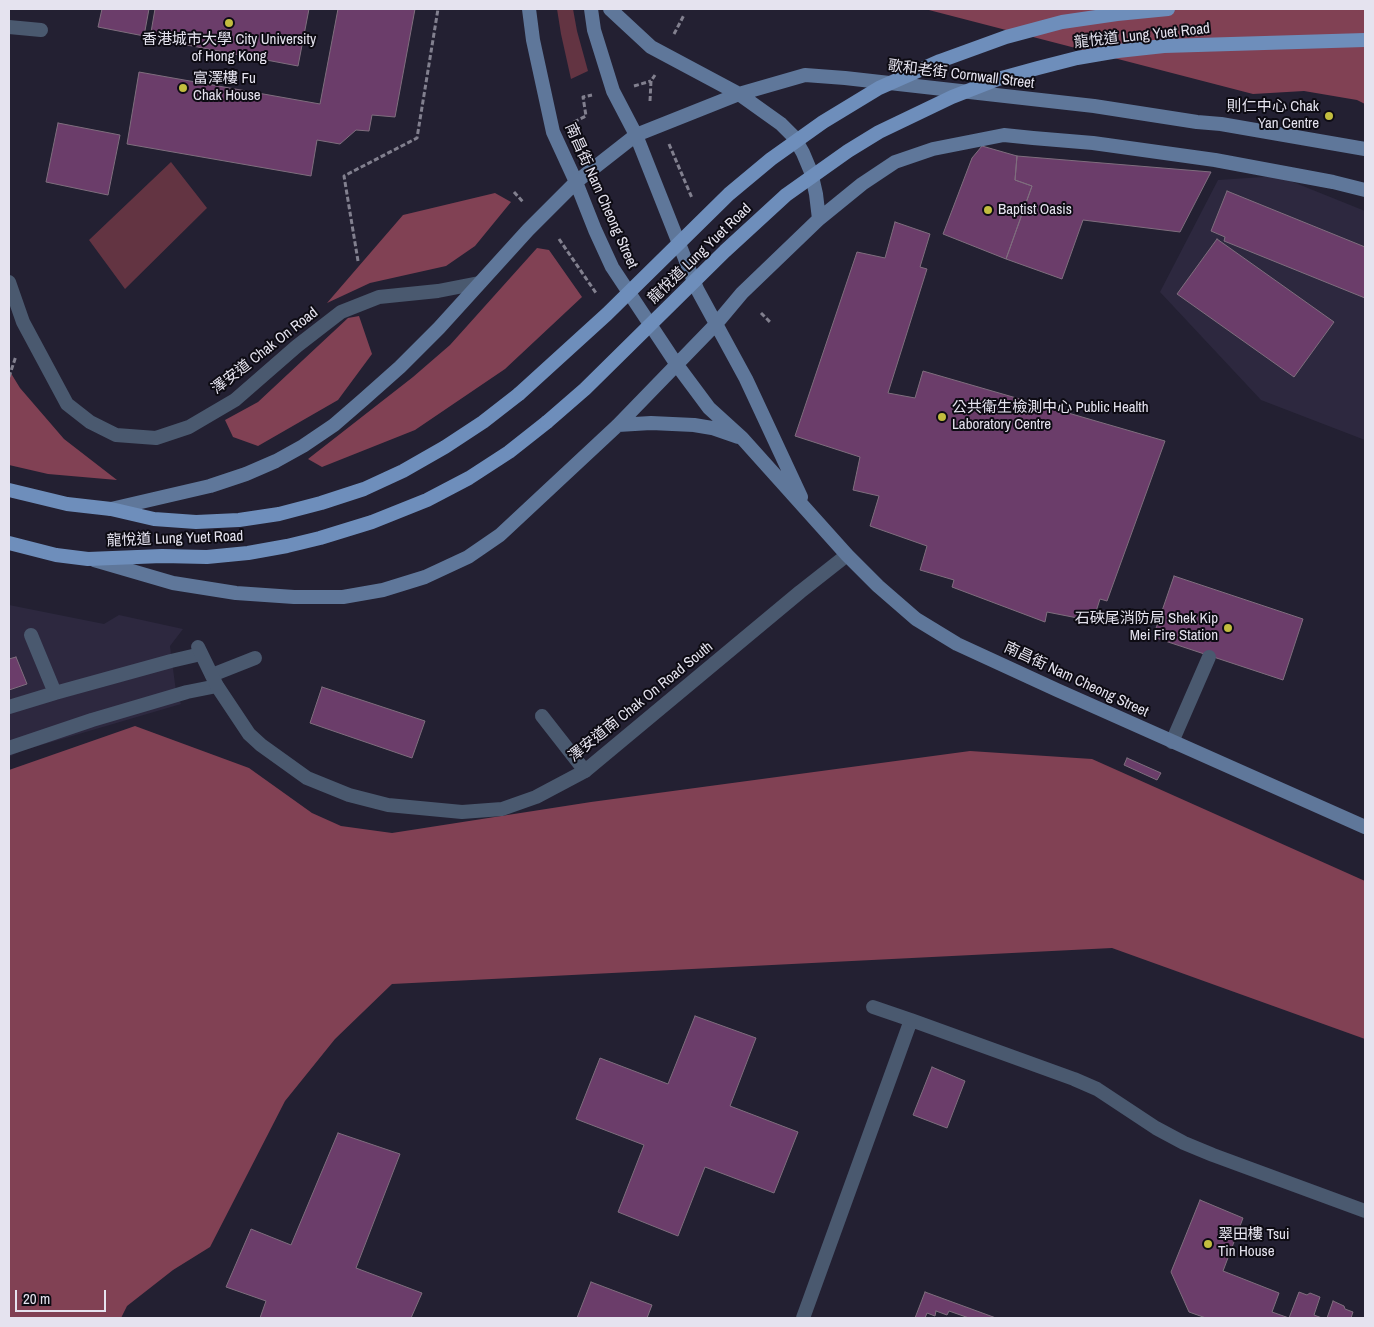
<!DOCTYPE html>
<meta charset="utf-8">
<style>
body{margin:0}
#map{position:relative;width:1374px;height:1327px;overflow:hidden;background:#232032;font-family:"Archivo Narrow",sans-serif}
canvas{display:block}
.frame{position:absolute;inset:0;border:10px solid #e5e3ef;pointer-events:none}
.scale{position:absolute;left:15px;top:1290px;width:91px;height:22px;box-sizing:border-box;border:2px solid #e5e3ef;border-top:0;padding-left:6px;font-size:15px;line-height:18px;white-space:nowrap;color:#e5e3ef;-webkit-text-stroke:4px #0d0b13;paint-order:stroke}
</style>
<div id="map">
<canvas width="1374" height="1327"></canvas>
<div class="frame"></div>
<div class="scale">20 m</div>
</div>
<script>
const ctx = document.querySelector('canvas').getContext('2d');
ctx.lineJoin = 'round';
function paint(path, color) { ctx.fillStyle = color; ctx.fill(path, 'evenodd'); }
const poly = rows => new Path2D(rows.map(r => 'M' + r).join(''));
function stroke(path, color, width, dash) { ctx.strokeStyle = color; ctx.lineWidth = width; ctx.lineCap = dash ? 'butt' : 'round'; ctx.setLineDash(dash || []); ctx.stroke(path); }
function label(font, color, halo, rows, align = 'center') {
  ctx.font = font + ' "Archivo Narrow","Noto Sans TC",sans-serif'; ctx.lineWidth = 4; ctx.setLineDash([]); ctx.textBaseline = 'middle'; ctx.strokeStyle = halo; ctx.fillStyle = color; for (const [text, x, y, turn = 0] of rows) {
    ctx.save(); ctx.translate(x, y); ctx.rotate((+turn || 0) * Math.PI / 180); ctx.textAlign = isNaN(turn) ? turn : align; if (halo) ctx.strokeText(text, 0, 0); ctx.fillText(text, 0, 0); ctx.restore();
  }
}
paint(poly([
 [1278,176,1365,211,1365,440,1261,400,1160,292,1218,180],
 [9,605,104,624,119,615,183,629,170,646,175,684,177,695,181,704,21,751,9,757]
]), '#2d283f');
paint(poly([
 [557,9,573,9,577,31,588,71,571,79,561,34],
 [171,162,207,208,125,289,89,240]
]), '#633442');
paint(poly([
 [925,9,1365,9,1365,104,1357,100,1304,91,1253,94],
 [495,193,511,202,475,246,446,266,370,283,327,303,403,215],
 [537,248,549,250,582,297,505,369,415,430,322,467,308,459,413,377,450,345],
 [359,316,372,354,338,400,258,446,233,437,225,420,258,402,348,318],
 [9,370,20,388,64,439,117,480,48,474,9,465],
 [135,726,249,768,312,813,341,826,392,833,591,802,970,751,1092,759,1365,881,1365,1039,1112,948,392,984,335,1039,285,1101,210,1247,173,1270,127,1306,121,1318,9,1318,9,770]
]), '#814154');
const building = poly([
 [102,9,149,9,144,36,98,27,102,9],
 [155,9,309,9,298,66,150,38,155,9],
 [338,9,415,9,395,117,372,115,369,131,356,130,340,144,317,140,311,176,127,144,139,72,320,104,338,9],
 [58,123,120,135,108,195,46,182,58,123],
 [982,146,1017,156,1015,180,1032,186,1006,259,943,234,972,158,982,146],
 [1017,156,1211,172,1180,232,1083,220,1062,279,1006,259,1032,186,1015,180,1017,156],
 [1227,191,1365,247,1365,298,1224,241,1225,237,1211,231,1227,191],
 [895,222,930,234,920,267,927,269,888,393,915,398,923,371,1165,441,1107,601,1100,599,1093,621,1047,612,1045,622,952,587,954,580,920,570,927,546,870,526,879,496,853,490,860,457,795,436,857,252,885,258,895,222],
 [1217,239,1334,322,1294,377,1177,294,1217,239],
 [1174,576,1303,619,1283,680,1153,637,1174,576],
 [16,657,27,684,9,690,9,659,16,657],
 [322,687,425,721,412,758,310,723,322,687],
 [1127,758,1161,773,1157,780,1124,765,1127,758],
 [695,1016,756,1038,730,1106,798,1132,774,1193,705,1167,678,1236,618,1212,644,1145,576,1119,600,1058,668,1084,695,1016],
 [932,1067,965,1081,947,1128,913,1115,932,1067],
 [338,1133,400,1154,356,1268,422,1293,411,1318,260,1318,266,1301,226,1287,251,1229,291,1245,338,1133],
 [1200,1200,1243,1218,1223,1271,1279,1293,1272,1312,1289,1318,1299,1292,1307,1295,1310,1293,1320,1297,1314,1315,1322,1318,1206,1318,1189,1312,1171,1272,1200,1200],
 [591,1282,652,1305,647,1318,577,1318,591,1282],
 [925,1292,996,1318,915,1318,925,1292],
 [1333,1301,1344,1306,1345,1309,1353,1312,1351,1318,1327,1318,1333,1301],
 [936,1311,947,1315,949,1311,969,1318,925,1318,927,1313,935,1316,936,1311]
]);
paint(building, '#6b3d6a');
stroke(building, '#7f6e7e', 1);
stroke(poly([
 [674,34,684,15],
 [634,86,651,81],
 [650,101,651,81,655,75],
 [574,122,586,116,583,97,592,95],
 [669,144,692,198],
 [514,192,523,202],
 [559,239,596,293],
 [358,261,344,176,417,138,438,9],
 [761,313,770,322],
 [9,377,16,356]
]), '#82808f', 3, [5, 2.5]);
stroke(poly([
 [9,27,41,30],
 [31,635,55,693],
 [212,675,255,658],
 [9,707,55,693,171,661,201,654],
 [542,716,585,771],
 [1172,742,1209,657],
 [9,748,92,720,187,692,217,686],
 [873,1007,911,1020],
 [803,1318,911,1020,1074,1079,1097,1089,1156,1128,1184,1143,1213,1155,1365,1211]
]), '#4a596f', 14);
stroke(poly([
 [9,282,23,322,67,404,90,422,116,435,156,438,189,427,235,400,297,346,341,312,379,297,438,291,479,283],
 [198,647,217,686,249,734,261,745,307,778,349,795,388,805,462,812,502,809,536,797,585,771,800,592,847,555]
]), '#4a596f', 14);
stroke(poly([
 [529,9,533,40,553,132,576,182,595,230,612,267,677,365,709,408,742,438,847,555,878,586,916,619,957,644,1057,690,1365,827],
 [591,9,594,30,613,91,636,135,697,289,746,379,801,497],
 [610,9,651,47,739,94,781,124,794,137,803,153,811,172,816,194,819,219],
 [618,425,651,423,694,425,712,428,738,437],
 [111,509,210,486,246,474,276,461,303,446,334,425,364,399,400,367,439,328,528,230,576,182,636,135,739,94,805,75,845,78,1094,106,1197,122,1221,124,1365,149],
 [94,560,173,583,236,593,294,597,343,597,383,590,425,577,468,557,500,535,618,425,716,324,742,293,819,219,862,184,895,162,933,149,1004,135,1033,138,1093,143,1215,160,1333,182,1365,190]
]), '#5f779a', 14);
stroke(poly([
 [9,490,67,504,111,509,154,519,196,522,239,520,279,514,321,503,364,489,403,471,445,447,483,422,519,394],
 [9,543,56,555,88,559,162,556,207,557,248,553,287,546,320,538,372,522,427,500,469,478,509,452,547,422]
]), '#6e8ebb', 14);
stroke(poly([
 [519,394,607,314,729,194,771,159,823,122,879,88,940,61,1006,37,1062,22,1117,14,1168,9],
 [547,422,585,389,725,251,786,195,848,151,879,132,952,97,998,79,1038,68,1077,58,1118,51,1164,46,1365,40]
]), '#6e8ebb', 14);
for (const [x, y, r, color] of [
 [229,23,5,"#c2bd3f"],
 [183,88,5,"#c2bd3f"],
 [1329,116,5,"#c2bd3f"],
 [988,210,5,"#c2bd3f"],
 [942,417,5,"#c2bd3f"],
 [1228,628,5,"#c2bd3f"],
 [1208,1244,5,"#c2bd3f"]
]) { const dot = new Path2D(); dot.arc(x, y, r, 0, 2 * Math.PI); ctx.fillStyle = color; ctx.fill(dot); stroke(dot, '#0d0b13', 2); }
label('15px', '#e5e3ef', '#0d0b13', [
 ["龍悅道 Lung Yuet Road",1142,36,-6],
 ["歌和老街 Cornwall Street",961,75,7],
 ["南昌街 Nam Cheong Street",601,196,66],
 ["龍悅道 Lung Yuet Road",700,254,-44],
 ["澤安道 Chak On Road",265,351,-38],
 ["龍悅道 Lung Yuet Road",175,539,-2],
 ["南昌街 Nam Cheong Street",1076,680,25],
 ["澤安道南 Chak On Road South",641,702,-39]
]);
label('15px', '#e5e3ef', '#0d0b13', [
 ["香港城市大學 City University",229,40,"center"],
 ["of Hong Kong",229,57,"center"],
 ["富澤樓 Fu",193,79],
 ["Chak House",193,96],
 ["則仁中心 Chak",1319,107,"right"],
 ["Yan Centre",1319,124,"right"],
 ["Baptist Oasis",998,210],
 ["公共衛生檢測中心 Public Health",952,408],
 ["Laboratory Centre",952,425],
 ["石硤尾消防局 Shek Kip",1218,619,"right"],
 ["Mei Fire Station",1218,636,"right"],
 ["翠田樓 Tsui",1218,1235],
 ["Tin House",1218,1252]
], 'left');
</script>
